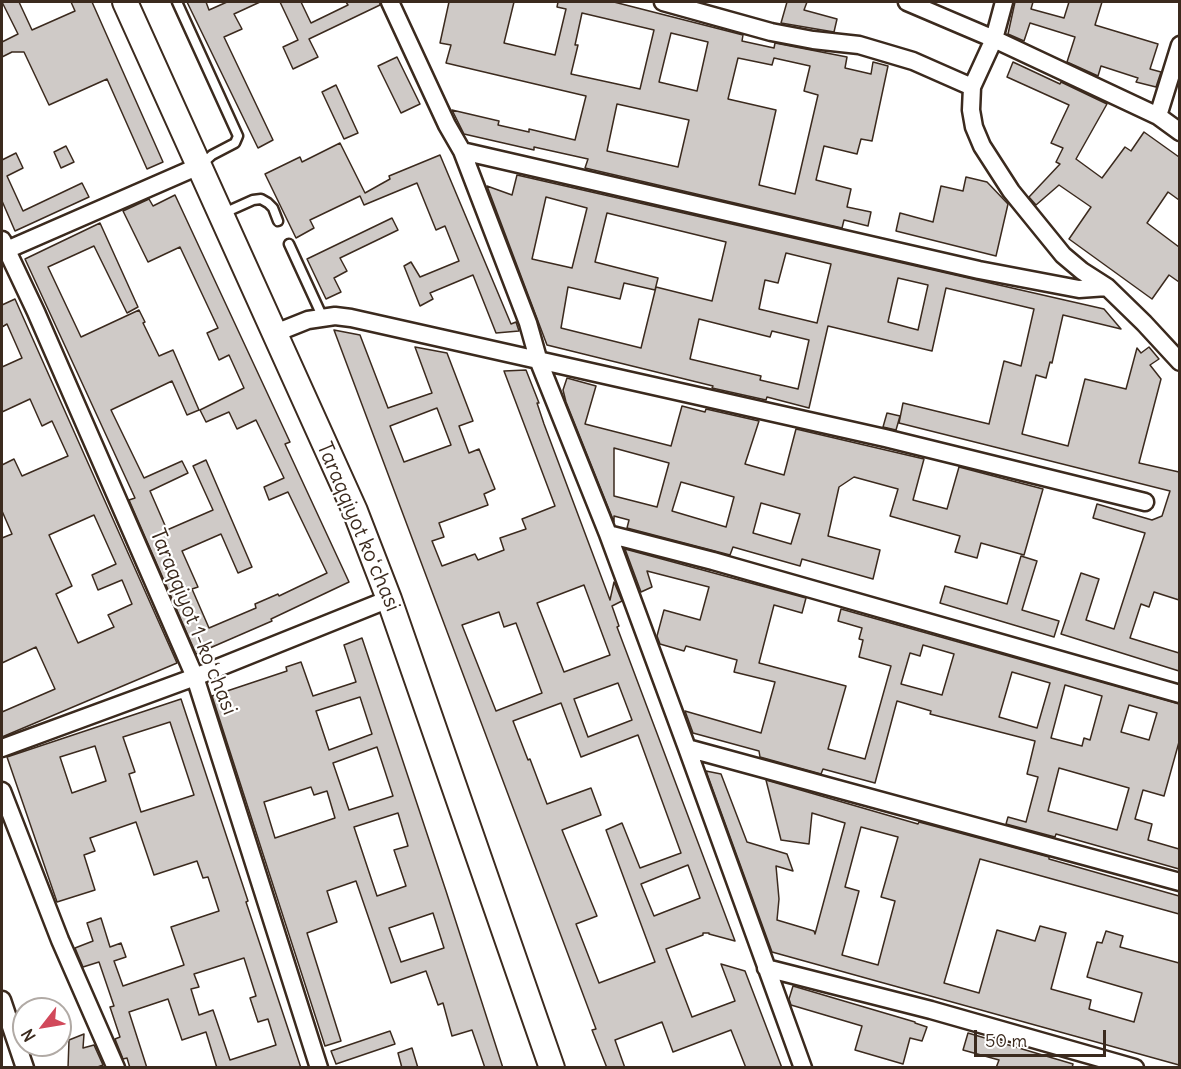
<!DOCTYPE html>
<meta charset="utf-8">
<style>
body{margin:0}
#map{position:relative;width:1181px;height:1069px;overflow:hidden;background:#fff;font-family:Delius,sans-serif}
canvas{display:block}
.frame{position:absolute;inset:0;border:3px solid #3b2a1e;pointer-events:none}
.north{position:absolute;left:12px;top:997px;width:60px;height:60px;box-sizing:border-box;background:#fff;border:2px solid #b1aaa5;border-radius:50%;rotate:239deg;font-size:16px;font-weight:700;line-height:24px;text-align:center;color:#3b2a1e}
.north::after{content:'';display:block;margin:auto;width:21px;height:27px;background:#d1495b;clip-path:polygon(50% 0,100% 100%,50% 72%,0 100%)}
.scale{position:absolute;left:974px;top:1030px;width:132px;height:27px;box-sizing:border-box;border:3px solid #3b2a1e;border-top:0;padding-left:8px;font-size:18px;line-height:21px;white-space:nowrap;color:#3b2a1e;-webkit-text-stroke:4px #fff;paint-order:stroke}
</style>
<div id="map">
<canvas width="1181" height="1069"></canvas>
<div class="frame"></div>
<div class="north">N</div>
<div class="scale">50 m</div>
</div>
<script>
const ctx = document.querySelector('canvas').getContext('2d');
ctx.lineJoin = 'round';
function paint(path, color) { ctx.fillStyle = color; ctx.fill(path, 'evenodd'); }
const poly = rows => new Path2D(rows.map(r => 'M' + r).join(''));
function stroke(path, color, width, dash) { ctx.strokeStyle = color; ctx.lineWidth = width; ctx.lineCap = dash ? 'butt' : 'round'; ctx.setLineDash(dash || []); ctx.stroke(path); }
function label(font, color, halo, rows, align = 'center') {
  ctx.font = font + ' Delius,sans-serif'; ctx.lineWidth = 4.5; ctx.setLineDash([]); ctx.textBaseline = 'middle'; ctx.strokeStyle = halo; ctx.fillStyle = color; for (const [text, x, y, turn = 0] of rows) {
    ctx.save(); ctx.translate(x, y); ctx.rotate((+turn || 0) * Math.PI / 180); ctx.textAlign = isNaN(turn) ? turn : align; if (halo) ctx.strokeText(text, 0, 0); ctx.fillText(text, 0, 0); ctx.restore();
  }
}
const building = poly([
 [2,2,19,2,32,30,75,11,71,2,92,2,163,162,147,169,107,79,49,105,24,52,12,52,2,57,2,42,18,34,2,2],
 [187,2,206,2,209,10,227,2,260,2,234,14,242,29,224,37,273,140,258,148,187,2],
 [280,2,301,2,311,23,348,5,346,2,380,2,380,5,309,39,318,57,293,69,283,47,298,40,280,2],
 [449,2,514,2,504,43,555,55,566,9,557,7,558,2,614,2,743,35,742,41,774,48,775,43,847,57,845,68,871,74,873,62,888,66,872,141,861,139,857,154,824,146,816,180,851,189,847,207,871,212,868,226,844,220,842,228,585,168,588,159,534,147,534,150,464,134,452,110,499,121,498,125,529,132,529,129,575,140,586,96,446,63,451,45,440,43,449,2],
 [582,13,654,30,640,89,571,74,578,45,575,45,582,13],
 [671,33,708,42,697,91,659,82,671,33],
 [738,58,772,65,774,58,810,66,804,91,818,95,795,194,759,185,776,110,728,99,738,58],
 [617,104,689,120,678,167,607,151,617,104],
 [787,2,807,2,804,10,837,19,834,32,781,23,787,2],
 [1015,2,1033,2,1031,9,1064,18,1069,2,1102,2,1095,25,1158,44,1150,69,1161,72,1156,87,1136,82,1138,78,1101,66,1098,76,1067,62,1075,37,1030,23,1024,41,1008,34,1015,2],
 [397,57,420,104,401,113,378,66,397,57],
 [1013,62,1060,84,1061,82,1107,104,1076,159,1102,178,1125,147,1131,151,1144,132,1179,157,1179,200,1168,192,1147,223,1179,247,1179,282,1169,275,1152,299,1069,239,1091,207,1059,185,1036,205,1029,197,1060,164,1056,162,1063,148,1051,143,1069,105,1007,77,1013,62],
 [336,85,358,133,344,139,322,92,336,85],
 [340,143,365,193,390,179,389,176,440,155,511,324,516,322,519,331,496,333,473,275,430,293,433,299,420,306,404,266,411,262,420,277,459,261,445,226,436,230,417,183,364,205,360,196,310,220,314,228,296,238,265,174,300,157,302,162,340,143],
 [66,146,74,162,61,168,54,152,66,146],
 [16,153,23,168,7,176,23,211,82,183,89,197,15,231,2,201,2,160,16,153],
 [517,175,1104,309,1121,329,1063,315,1052,363,1050,362,1046,378,1036,375,1022,434,1068,446,1085,379,1126,389,1137,348,1141,353,1149,347,1159,359,1150,365,1161,379,1139,463,1179,472,1179,600,1154,592,1149,607,1141,604,1130,638,1179,653,1179,671,1061,634,1081,573,1099,579,1086,620,1114,629,1145,533,1093,518,1097,504,1152,520,1162,516,1170,491,899,423,903,403,989,424,1004,361,1021,366,1034,309,946,288,932,351,828,326,809,408,767,397,766,400,712,388,713,386,547,345,487,186,512,195,517,175],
 [546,197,587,208,572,268,532,259,546,197],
 [607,213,726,242,712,301,656,287,641,348,561,328,568,287,620,299,624,283,655,290,658,278,595,262,607,213],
 [786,253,831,264,817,323,759,309,765,280,778,283,786,253],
 [898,278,928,285,918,330,888,322,898,278],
 [699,319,770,337,772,331,809,340,798,389,760,380,761,376,690,359,699,319],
 [966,177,987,182,1008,204,996,256,896,231,900,213,933,222,941,186,963,191,966,177],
 [175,195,290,442,285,444,349,582,271,619,272,621,196,654,129,500,135,498,25,259,100,223,138,307,127,313,94,246,48,267,81,337,139,310,145,322,143,323,159,356,173,350,199,410,187,415,172,381,111,410,144,478,182,461,188,473,150,491,167,530,213,510,193,466,206,460,252,567,238,573,221,534,182,551,198,587,192,589,209,628,256,608,255,604,278,594,279,596,327,573,288,492,269,500,264,487,284,478,256,420,237,429,229,412,206,422,200,410,244,388,229,355,219,360,207,333,218,328,180,247,148,262,123,211,149,199,153,206,175,195],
 [392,218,398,230,340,258,347,271,334,278,341,292,326,299,307,259,392,218],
 [15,299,177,663,2,737,2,712,55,689,36,647,2,663,2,538,12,534,2,511,2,465,14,459,22,476,68,456,52,421,42,426,30,399,2,412,2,367,22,358,7,324,2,327,2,305,15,299],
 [94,515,116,564,92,575,98,590,122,580,132,604,108,615,114,627,78,643,56,594,72,586,49,535,94,515],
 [334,330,360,335,388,408,432,393,415,347,447,353,473,421,459,426,469,453,479,449,495,489,484,494,488,505,439,523,444,537,432,541,442,566,475,554,478,560,504,550,500,538,526,529,522,519,555,506,504,371,526,370,539,403,537,403,544,424,610,600,614,582,622,601,612,606,619,626,617,627,735,941,709,934,709,933,703,933,703,935,666,949,692,1017,735,1001,721,964,745,971,782,1068,746,1068,731,1030,673,1052,662,1022,615,1040,625,1068,607,1068,592,1030,596,1029,334,330],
 [437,408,451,445,404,462,390,426,437,408],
 [584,585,610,655,564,672,537,603,584,585],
 [499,612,504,627,516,623,542,693,496,711,462,625,499,612],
 [618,683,632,720,588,737,574,699,618,683],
 [561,703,581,757,638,735,681,853,640,868,622,823,606,830,655,962,599,983,576,924,597,916,562,830,601,815,591,788,547,804,530,759,528,760,513,721,561,703],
 [688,865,700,898,654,916,641,884,688,865],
 [567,378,596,386,585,424,671,446,682,406,705,412,706,409,759,421,745,464,784,475,796,429,924,459,913,500,947,509,959,467,1043,489,1024,555,981,543,977,558,955,552,960,536,890,516,898,489,854,477,839,487,828,536,880,550,873,579,802,559,800,566,733,547,730,555,627,528,629,520,614,516,614,522,566,402,563,390,567,378],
 [614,448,669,463,657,507,614,496,614,448],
 [681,482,734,497,726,527,672,511,681,482],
 [761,503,800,514,791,544,753,533,761,503],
 [887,413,900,416,896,430,883,427,887,413],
 [625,549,806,598,802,613,774,605,759,663,846,686,828,749,865,759,891,666,859,657,863,640,859,639,862,628,838,621,841,609,1179,704,1179,742,1164,796,1143,790,1135,819,1152,824,1148,840,1179,849,1179,869,1056,834,1055,837,1006,824,1008,817,1026,822,1038,777,1027,774,1035,741,930,714,931,711,897,701,875,783,823,769,821,774,760,757,759,751,693,733,685,711,761,733,775,682,734,672,737,660,686,646,684,651,660,644,657,636,664,610,700,620,709,587,647,571,652,587,641,592,625,549],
 [923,645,954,654,942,695,901,684,910,653,920,656,923,645],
 [1012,672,1050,683,1037,728,999,717,1012,672],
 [1065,685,1102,696,1090,740,1084,738,1082,746,1051,738,1065,685],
 [1129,705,1157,713,1149,740,1121,732,1129,705],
 [1059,768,1129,788,1117,830,1048,811,1059,768],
 [1021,556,1037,561,1022,610,1059,621,1054,637,940,603,945,586,1007,604,1021,556],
 [362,638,446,891,503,1068,485,1068,472,1030,452,1036,443,1003,438,1005,426,971,391,983,356,881,327,891,337,922,307,933,341,1041,325,1046,212,696,287,671,286,667,301,662,313,696,356,682,344,645,362,638],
 [360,697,372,734,329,750,316,711,360,697],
 [377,747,393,796,349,810,333,763,377,747],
 [311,787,314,795,327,791,335,818,275,838,264,802,311,787],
 [398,813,408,846,394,850,406,886,377,896,354,827,398,813],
 [433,913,444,948,401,962,389,928,433,913],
 [181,699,248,901,246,902,301,1068,217,1068,206,1032,182,1040,168,999,129,1012,147,1068,130,1068,127,1058,123,1059,115,1039,120,1037,110,1007,114,1006,99,962,83,967,75,948,93,941,87,923,101,918,110,947,121,943,126,957,114,961,123,986,184,965,171,927,219,911,208,877,203,878,197,861,154,875,136,822,90,838,95,851,84,855,95,890,57,902,7,757,181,699],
 [170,722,194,795,141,812,129,774,135,772,123,737,170,722],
 [95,746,106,781,72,793,60,757,95,746],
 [244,958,256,996,250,998,258,1022,268,1019,276,1045,230,1060,213,1010,199,1015,191,989,199,987,194,974,244,958],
 [706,771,721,774,747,842,787,854,793,871,776,866,779,899,777,920,814,931,815,934,845,823,812,813,809,844,781,840,766,780,918,824,919,822,1049,857,1049,859,1179,896,1179,914,980,859,944,983,979,993,997,930,1035,941,1040,926,1066,933,1051,989,1091,1000,1089,1009,1134,1022,1142,993,1087,977,1097,942,1102,943,1106,931,1123,936,1120,947,1179,963,1179,1065,772,952,706,771],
 [861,827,898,837,881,897,895,901,878,965,842,955,859,891,845,887,861,827],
 [793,986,915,1022,915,1023,927,1027,922,1041,910,1038,903,1064,855,1050,862,1026,791,1005,789,999,793,986],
 [390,1031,395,1044,336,1064,331,1051,390,1031],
 [968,1033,1073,1064,1072,1068,996,1068,999,1060,963,1050,968,1033],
 [84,1034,83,1048,94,1045,103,1065,95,1068,68,1068,69,1040,84,1034],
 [412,1048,418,1068,402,1068,398,1053,412,1048]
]);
paint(building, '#cfcac7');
stroke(building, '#3b2a1e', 1.5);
const lane = poly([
 [177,2,238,136,235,143,212,155,202,164],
 [224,213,253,200,261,199,268,203,273,208,278,221],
 [289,244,323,318]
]);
const street = poly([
 [390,2,447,125,462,151,528,323,539,362,608,534,687,748,803,1068],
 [663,2,771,32,813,40,859,45,913,61,972,87],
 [907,2,994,39,1158,116,1180,132],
 [1004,2,994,39,972,87,971,110,974,127,982,146,1011,191,1063,255,1082,271,1107,287,1144,323,1180,362],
 [1158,116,1180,45],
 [462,151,979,270,1079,289,1107,287],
 [2,240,36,312,195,677,319,1068],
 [2,252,199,166],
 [273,334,308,320,335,316,351,318,885,438,1145,502],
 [608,534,713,561,1180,694],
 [2,748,195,677,389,599],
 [687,748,1180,882],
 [2,791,60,940,116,1068],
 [766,968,931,1010,1135,1068],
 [2,1000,25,1068]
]);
const secondary = poly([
 [125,2,355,511,389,599,552,1068]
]);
stroke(lane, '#3b2a1e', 13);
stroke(street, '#3b2a1e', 21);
stroke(secondary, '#3b2a1e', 28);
stroke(lane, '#fff', 8);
stroke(street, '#fff', 16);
stroke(secondary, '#fff', 24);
label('21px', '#3b2a1e', '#fff', [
 ["Taraqqiyot koʻchasi",358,527,67],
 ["Taraqqiyot 1-koʻchasi",193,622,68]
]);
</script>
